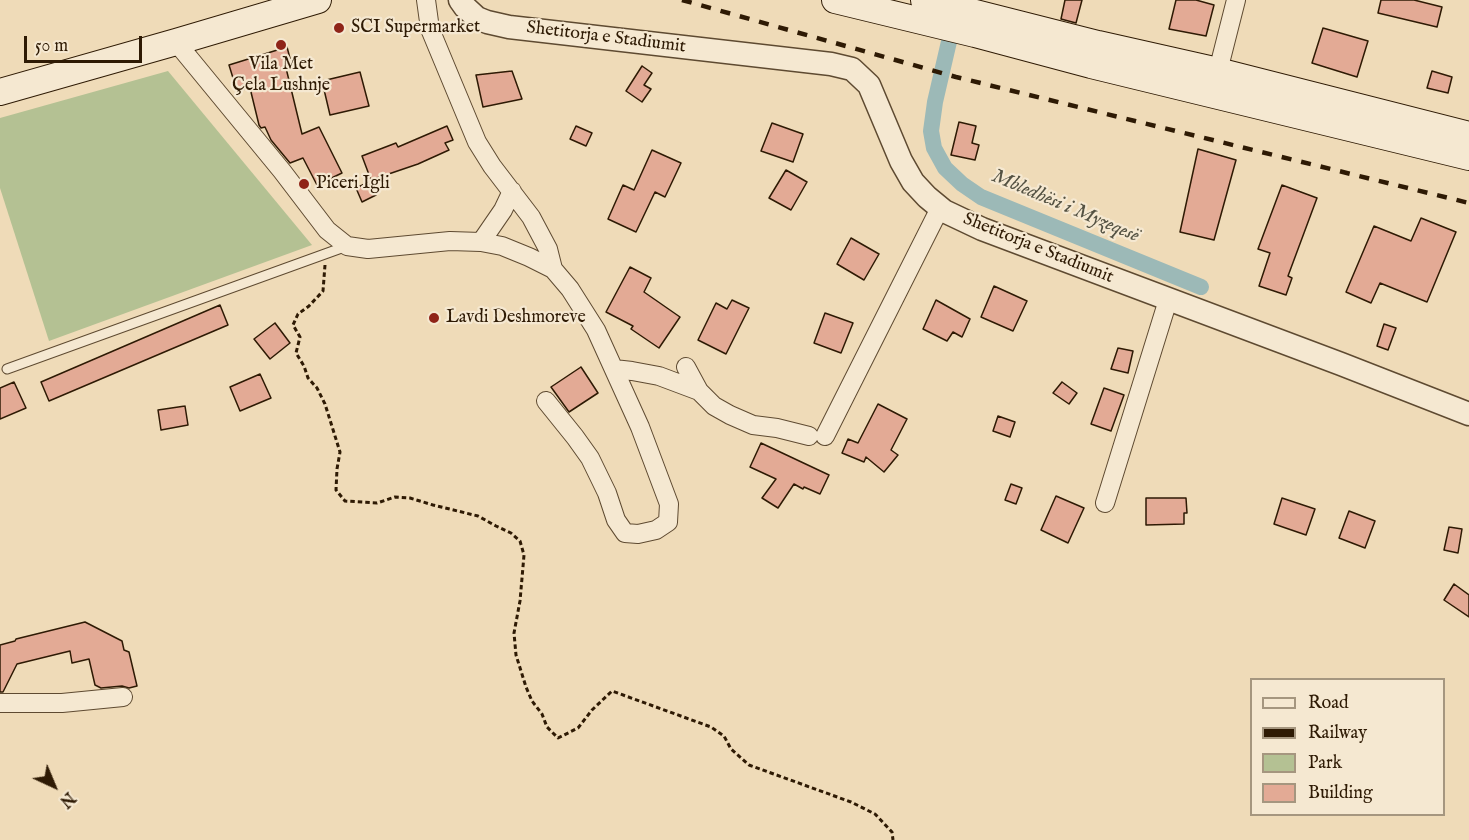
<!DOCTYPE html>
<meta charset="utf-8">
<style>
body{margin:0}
#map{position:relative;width:1469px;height:840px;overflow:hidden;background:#efdbb8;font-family:"IM FELL English",serif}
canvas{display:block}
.legend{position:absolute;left:1250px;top:678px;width:195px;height:138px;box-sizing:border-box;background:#f5e8d1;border:2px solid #a5967f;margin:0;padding:8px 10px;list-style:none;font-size:18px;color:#2e1a04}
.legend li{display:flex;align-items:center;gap:12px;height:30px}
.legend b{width:30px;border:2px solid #a5967f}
.north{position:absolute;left:24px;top:756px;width:60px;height:60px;-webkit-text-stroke:4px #f5e8d1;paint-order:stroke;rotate:136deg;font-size:16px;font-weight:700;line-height:24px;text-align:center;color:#2e1a04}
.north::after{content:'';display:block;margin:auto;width:21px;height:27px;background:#2e1a04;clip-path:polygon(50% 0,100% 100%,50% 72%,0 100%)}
.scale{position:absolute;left:24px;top:36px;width:118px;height:27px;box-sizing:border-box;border:3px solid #2e1a04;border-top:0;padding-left:8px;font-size:18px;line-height:21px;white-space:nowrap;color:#2e1a04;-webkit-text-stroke:4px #f5e8d1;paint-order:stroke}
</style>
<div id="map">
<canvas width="1469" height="840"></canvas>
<ul class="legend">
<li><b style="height:8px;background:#f5e8d1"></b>Road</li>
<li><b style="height:8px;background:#2e1a04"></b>Railway</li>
<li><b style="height:16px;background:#b4c193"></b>Park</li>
<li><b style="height:16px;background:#e3aa95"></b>Building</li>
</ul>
<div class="north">N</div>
<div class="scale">50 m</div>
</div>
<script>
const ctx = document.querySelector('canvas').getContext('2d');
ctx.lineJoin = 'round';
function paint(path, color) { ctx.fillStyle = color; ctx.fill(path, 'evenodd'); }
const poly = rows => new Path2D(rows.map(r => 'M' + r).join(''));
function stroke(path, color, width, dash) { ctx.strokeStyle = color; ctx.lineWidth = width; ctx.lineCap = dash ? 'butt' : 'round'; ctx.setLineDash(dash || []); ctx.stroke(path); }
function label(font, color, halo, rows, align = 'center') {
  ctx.font = font + ' "IM FELL English",serif'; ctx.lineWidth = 4.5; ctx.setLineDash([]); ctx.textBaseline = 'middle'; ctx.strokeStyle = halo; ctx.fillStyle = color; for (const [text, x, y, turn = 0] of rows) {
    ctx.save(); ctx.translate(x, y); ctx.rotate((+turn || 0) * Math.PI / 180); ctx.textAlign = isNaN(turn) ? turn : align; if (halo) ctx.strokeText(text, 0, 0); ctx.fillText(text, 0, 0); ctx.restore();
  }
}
paint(poly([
 [168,71,312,245,49,341,0,188,0,118]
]), '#b4c193');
stroke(poly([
 [954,20,935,102,931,131,934,148,945,168,962,184,981,197,1201,287]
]), '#9cb9b7', 16);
const building = poly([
 [1065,0,1082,0,1076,23,1061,19,1065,0],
 [1176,0,1196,0,1214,5,1206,36,1169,29,1176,0],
 [1381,0,1414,0,1442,7,1437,27,1378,13,1381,0],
 [1323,28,1368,41,1357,77,1312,63,1323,28],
 [287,47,292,66,286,68,302,134,319,127,342,173,317,185,303,158,290,163,271,140,265,127,261,128,259,125,250,88,237,91,229,65,287,47],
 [642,66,652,73,644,85,651,89,642,102,626,91,642,66],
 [512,71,522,99,483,107,476,75,512,71],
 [1432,71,1452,77,1448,93,1427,88,1432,71],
 [360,72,369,106,330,115,322,81,360,72],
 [959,122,976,126,972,143,979,145,975,160,951,155,959,122],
 [772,123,803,134,793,162,761,151,772,123],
 [447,126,453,140,445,143,449,150,418,164,371,180,362,156,396,143,398,147,447,126],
 [576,126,592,133,586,146,570,139,576,126],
 [1198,149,1236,160,1214,240,1180,232,1198,149],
 [652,150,681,163,665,197,655,192,636,232,608,219,623,185,634,190,652,150],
 [786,170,807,182,791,210,769,198,786,170],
 [369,182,376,195,362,202,356,188,369,182],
 [1282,185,1317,198,1288,276,1292,278,1286,295,1259,286,1270,253,1258,249,1282,185],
 [1421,218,1456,232,1427,302,1380,283,1371,303,1346,292,1374,226,1411,241,1421,218],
 [851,238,879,254,864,280,837,264,851,238],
 [630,267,651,278,644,292,680,317,659,348,631,329,633,326,606,312,630,267],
 [994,286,1027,301,1013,331,981,317,994,286],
 [732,300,749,308,726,354,698,340,716,303,727,309,732,300],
 [936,300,970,319,962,337,953,332,947,341,923,329,936,300],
 [220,305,228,325,49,401,41,382,220,305],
 [825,313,853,323,841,353,814,343,825,313],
 [275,323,290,343,270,359,254,339,275,323],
 [1384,324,1396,328,1388,350,1377,346,1384,324],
 [1118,348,1133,351,1128,373,1111,369,1118,348],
 [581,367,598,393,569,412,551,387,581,367],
 [260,374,271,398,240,411,230,387,260,374],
 [14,382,26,408,0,419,0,388,14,382],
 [1062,382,1077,393,1069,404,1053,393,1062,382],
 [1104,388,1124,395,1111,431,1091,424,1104,388],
 [878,404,907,419,891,450,898,455,884,472,866,457,864,462,842,453,848,439,858,443,878,404],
 [185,406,188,425,161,430,158,410,185,406],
 [998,416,1015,422,1010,437,993,431,998,416],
 [761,443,829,475,820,494,804,487,803,489,794,484,778,508,762,498,776,479,750,467,761,443],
 [1011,484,1022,488,1016,504,1005,500,1011,484],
 [1056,496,1084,508,1068,543,1041,530,1056,496],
 [1146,498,1186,498,1187,513,1184,513,1184,524,1146,525,1146,498],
 [1282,498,1315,509,1306,535,1274,524,1282,498],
 [1349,511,1375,521,1365,548,1339,538,1349,511],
 [1449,527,1462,529,1458,553,1444,550,1449,527],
 [1454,584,1469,595,1469,617,1444,600,1454,584],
 [85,622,122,641,124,650,129,652,137,686,129,688,122,686,101,688,95,685,89,659,72,663,70,651,17,664,3,692,0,692,0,645,15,641,16,639,85,622]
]);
paint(building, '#e3aa95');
stroke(building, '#2e1a04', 1.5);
const service = poly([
 [7,369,347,246]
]);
const minor = poly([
 [426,0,430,29,477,142,492,166,531,217,548,249,553,269],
 [176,42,282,171,327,230,347,246,368,249,450,241,481,242,502,246,529,257,553,269,570,289,596,330,640,427,669,504,668,522,656,530,638,534,625,533,616,520,607,493,590,458,575,437,546,401],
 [1218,71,1236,0],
 [481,242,503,210,512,191],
 [686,367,699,391],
 [614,369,632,371,659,376,699,391,714,406,730,415,753,425,777,428,809,436],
 [825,436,940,208],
 [1105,503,1168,300],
 [0,703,62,703,123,697]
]);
const tertiary = poly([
 [460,0,465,7,477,18,487,22,509,27,831,64,852,69,869,85,901,161,913,182,927,197,944,211,982,229,1341,364,1469,414]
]);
const secondary = poly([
 [835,0,975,34,1091,65,1469,157],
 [924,0,1098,44,1218,71,1469,135],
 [0,92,176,42,318,0]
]);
stroke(service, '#5e4a31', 11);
stroke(minor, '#5e4a31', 20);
stroke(tertiary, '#5e4a31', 25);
stroke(secondary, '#2e1a04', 28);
stroke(poly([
 [325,265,323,291,309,306,298,314,293,325,300,337,296,353,304,366,308,378,317,388,325,404,340,452,337,469,336,490,345,501,377,503,395,497,410,498,433,505,478,516,496,526,511,533,520,541,524,555,520,601,514,633,516,655,526,687,532,701,542,714,547,727,558,738,578,728,592,710,612,691,711,727,724,736,731,749,749,765,851,802,875,814,892,832,893,840]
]), '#2e1a04', 3, [4.5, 3]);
stroke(service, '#f5e8d1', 9);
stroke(minor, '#f5e8d1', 18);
stroke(tertiary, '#f5e8d1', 22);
stroke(secondary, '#f5e8d1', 26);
stroke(poly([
 [682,0,956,77,1469,203]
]), '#2e1a04', 4.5, [10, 10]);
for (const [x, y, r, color] of [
 [339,28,6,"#8f2418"],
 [281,45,6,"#8f2418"],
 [304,184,6,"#8f2418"],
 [434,318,6,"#8f2418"]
]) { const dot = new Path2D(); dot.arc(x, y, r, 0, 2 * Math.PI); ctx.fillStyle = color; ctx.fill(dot); stroke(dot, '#f5e8d1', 2); }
label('18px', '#2e1a04', '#f5e8d1', [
 ["SCI Supermarket",351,28],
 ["Vila Met",281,65,"center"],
 ["Çela Lushnje",281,86,"center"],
 ["Piceri Igli",316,184],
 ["Lavdi Deshmoreve",446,318]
], 'left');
label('18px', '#2e1a04', '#f5e8d1', [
 ["Shetitorja e Stadiumit",606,38,7],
 ["Shetitorja e Stadiumit",1038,249,22]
]);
label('italic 20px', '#545243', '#f5e8d1', [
 ["Mbledhësi i Myzeqesë",1065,207,23]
]);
</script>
